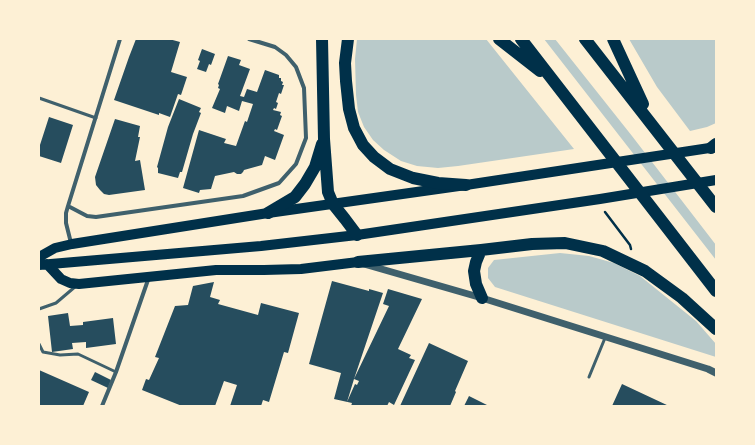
<!DOCTYPE html>
<style>
body{margin:0}
#map{position:relative;width:755px;height:445px;overflow:hidden;background:#fdf0d5;font-family:"Fira Sans",sans-serif}
canvas{display:block}
.frame{position:absolute;inset:0;border:40px solid #fdf0d5;pointer-events:none}
</style>
<div id="map">
<canvas width="755" height="445"></canvas>
<div class="frame"></div>
</div>
<script>
const ctx = document.querySelector('canvas').getContext('2d');
ctx.lineJoin = 'round';
function paint(path, color) { ctx.fillStyle = color; ctx.fill(path, 'evenodd'); }
const poly = rows => new Path2D(rows.map(r => 'M' + r).join(''));
function stroke(path, color, width, dash) { ctx.strokeStyle = color; ctx.lineWidth = width; ctx.lineCap = dash ? 'butt' : 'round'; ctx.setLineDash(dash || []); ctx.stroke(path); }
paint(poly([
 [357,39,486,39,574,149,458,166,438,168,417,166,401,161,384,150,373,140,364,127,358,112,356,95,355,59],
 [544,39,555,39,632,136,716,245,716,260],
 [629,39,716,39,716,123,707,127,690,131,657,87],
 [560,253,589,256,614,263,640,276,696,321,716,344,716,357,495,287,488,278,488,268,494,260]
]), '#b9caca');
paint(poly([
 [136,39,169,39,180,42,171,72,187,77,181,95,178,94,170,117,159,113,159,115,114,100,129,57],
 [202,49,215,54,211,65,209,64,206,72,197,69,200,61,198,60],
 [228,56,241,60,239,65,250,69,240,96,244,97,247,89,257,92,265,70,279,75,279,78,281,78,281,81,283,82,282,85,284,85,281,94,279,93,276,102,278,103,276,109,274,108,273,110,281,112,280,115,282,116,277,130,275,129,274,131,284,135,275,160,265,156,262,165,244,170,243,172,241,174,237,174,234,172,215,176,211,189,200,190,199,193,183,188,199,130,226,139,224,143,236,146,245,121,247,122,253,104,242,101,239,111,227,106,225,113,212,108,220,89,218,88,219,85,218,84],
 [179,99,201,108,199,112,201,113,193,134,182,172,180,172,178,178,158,173,158,168,157,167,168,127],
 [49,117,73,125,61,163,39,156,39,148],
 [115,119,140,126,138,137,140,137,135,161,140,160,145,190,109,195,104,194,100,190,96,185,95,177],
 [332,281,369,291,369,289,383,293,354,379,389,306,383,304,388,289,422,299,398,349,411,355,409,358,415,360,394,405,389,402,387,406,351,406,352,403,334,399,341,373,309,364],
 [354,379,359,381,357,385,355,384,347,402],
 [214,282,210,297,220,300,218,304,258,315,261,303,299,313,288,353,284,352,269,402,263,400,261,406,230,406,237,385,224,381,215,406,182,406,142,390,146,379,149,380,159,358,155,357,175,306,188,305,193,286],
 [68,313,70,326,83,325,83,322,113,318,116,344,86,348,86,342,72,343,73,349,52,352,48,316],
 [429,343,468,361,455,391,456,392,450,406,400,406],
 [39,370,89,392,83,406,39,406],
 [95,372,111,380,108,388,91,380],
 [622,384,669,406,612,406],
 [469,396,489,406,464,406]
]), '#264d5e');
stroke(poly([
 [605,212,630,245,631,249]
]), '#003049', 2.5);
stroke(poly([
 [39,98,96,118],
 [39,309,56,303,76,286],
 [39,344,43,352,60,355,78,354,116,372],
 [589,377,605,338]
]), '#3f606c', 3);
stroke(poly([
 [68,206,87,216,96,217,243,196,279,183,296,164,306,138,304,88,296,67,286,55,275,47,249,39],
 [71,243,66,223,66,213,68,206,120,39],
 [102,406,116,372,149,277]
]), '#3f606c', 4);
stroke(poly([
 [364,264,482,298,708,369,716,373]
]), '#3f606c', 7);
stroke(poly([
 [39,257,55,248,72,244,268,213,466,185,716,147],
 [47,264,61,279,70,283,79,284,216,270,264,270,301,269,358,262],
 [39,265,261,246,357,235,600,199,716,180]
]), '#003049', 10);
stroke(poly([
 [322,39,324,139,328,192,333,204,345,219,357,235],
 [348,39,345,63,346,81,349,109,354,128,363,145,374,157,390,169,413,178,438,183,466,185],
 [499,39,540,71],
 [521,39,716,291],
 [585,39,716,207],
 [613,39,643,104],
 [711,148,716,144],
 [268,213,295,197,305,184,315,167,322,144],
 [481,250,476,262,474,271,476,284,482,298],
 [358,262,481,250,532,244,565,243,603,251,645,271,682,298,716,329]
]), '#003049', 12);
</script>
